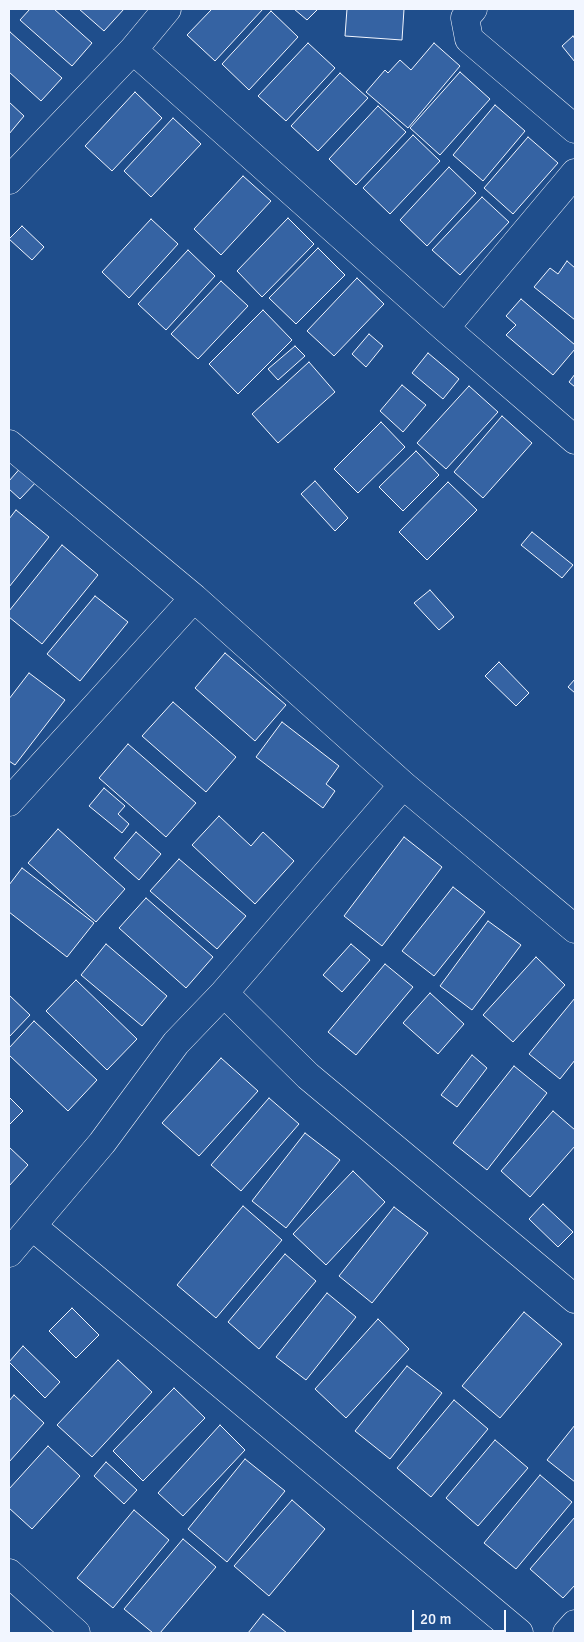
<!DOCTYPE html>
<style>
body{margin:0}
#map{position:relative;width:584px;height:1642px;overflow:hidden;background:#1f4e8c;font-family:Signika,sans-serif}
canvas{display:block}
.frame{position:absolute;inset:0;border:10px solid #f2f6ff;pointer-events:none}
.scale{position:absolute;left:412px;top:1610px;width:94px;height:22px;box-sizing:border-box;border:2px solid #f2f6ff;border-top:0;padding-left:6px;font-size:15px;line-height:18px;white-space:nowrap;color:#f2f6ff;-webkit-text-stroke:4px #1f4e8c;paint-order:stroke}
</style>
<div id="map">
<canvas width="584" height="1642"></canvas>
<div class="frame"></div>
<div class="scale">20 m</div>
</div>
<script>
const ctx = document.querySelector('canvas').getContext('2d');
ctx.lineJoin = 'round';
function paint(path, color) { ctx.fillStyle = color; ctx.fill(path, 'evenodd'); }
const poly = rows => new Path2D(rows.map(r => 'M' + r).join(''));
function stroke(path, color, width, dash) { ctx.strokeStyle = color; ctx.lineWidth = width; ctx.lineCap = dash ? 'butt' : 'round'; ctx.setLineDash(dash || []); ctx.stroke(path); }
const building = poly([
 [30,9,54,9,92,43,72,66,20,20,30,9],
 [79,9,124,9,104,31,79,9],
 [212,9,263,9,215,61,187,35,212,9],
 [294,9,318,9,307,20,294,9],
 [347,9,404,9,402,40,345,36,347,9],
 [271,11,298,37,249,90,222,64,271,11],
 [10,32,62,78,41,101,9,72,9,34,10,32],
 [573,36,575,39,575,62,562,46,573,36],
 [308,43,335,68,286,121,258,96,308,43],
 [434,43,460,66,408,128,366,92,385,70,388,73,400,60,411,70,434,43],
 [460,72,490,99,440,155,410,128,460,72],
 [340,73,368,98,318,151,291,126,340,73],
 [135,92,162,118,112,171,85,146,135,92],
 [9,102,24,116,9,134,9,102],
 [495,105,525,131,483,181,453,155,495,105],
 [378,106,406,132,356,185,329,159,378,106],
 [173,118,201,144,151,197,124,171,173,118],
 [413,135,440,161,390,214,363,188,413,135],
 [528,137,558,163,513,214,484,188,528,137],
 [449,167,476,193,427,246,400,220,449,167],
 [243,176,271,201,221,255,194,229,243,176],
 [482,197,509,222,460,275,432,250,482,197],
 [288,218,314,244,262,297,237,271,288,218],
 [151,219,178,244,129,298,102,272,151,219],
 [22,226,44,247,32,260,9,239,22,226],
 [318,248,345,275,296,324,269,298,318,248],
 [188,250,215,276,166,330,138,304,188,250],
 [567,261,575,268,575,320,534,287,550,268,558,274,567,261],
 [357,278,384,304,334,356,307,331,357,278],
 [221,281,248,306,198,359,171,334,221,281],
 [521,299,575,345,575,349,553,375,506,335,516,325,506,316,521,299],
 [263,310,292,340,238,394,209,364,263,310],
 [369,334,383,346,366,367,352,354,369,334],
 [295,346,305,356,278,380,268,369,295,346],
 [428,353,459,379,443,399,412,373,428,353],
 [309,362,335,392,278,443,252,414,309,362],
 [575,374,575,387,569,382,575,374],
 [402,385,426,405,403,432,380,411,402,385],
 [469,386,498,412,446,469,417,443,469,386],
 [502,416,532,443,483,498,454,472,502,416],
 [381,422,405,447,358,493,334,469,381,422],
 [416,451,439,475,403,511,379,487,416,451],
 [23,465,38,480,20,499,9,489,9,481,23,465],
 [315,481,348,518,335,531,301,494,315,481],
 [448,482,477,510,427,560,399,532,448,482],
 [16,510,49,537,9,587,9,519,16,510],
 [532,532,573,565,562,578,521,545,532,532],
 [62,545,98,575,42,644,9,617,9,611,62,545],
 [430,590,454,617,439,630,414,603,430,590],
 [95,596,128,622,80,681,47,654,95,596],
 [225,653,286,705,255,741,195,688,225,653],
 [499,662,529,693,516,706,485,676,499,662],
 [29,673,65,700,15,765,9,761,9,699,29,673],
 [575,679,575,693,568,687,575,679],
 [173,702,236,757,206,792,142,736,173,702],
 [282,722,339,766,326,784,335,791,323,808,256,757,282,722],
 [128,744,196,803,166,837,99,778,128,744],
 [104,788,125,806,118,814,129,824,122,833,89,806,104,788],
 [219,816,251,846,263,832,294,861,255,904,192,845,219,816],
 [58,829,125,889,96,922,28,863,58,829],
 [136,832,161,854,139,880,114,858,136,832],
 [404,837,442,867,382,946,344,916,404,837],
 [179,859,246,916,217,949,150,891,179,859],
 [22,868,94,923,67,957,9,912,9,885,22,868],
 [453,887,485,912,434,976,402,951,453,887],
 [146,898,213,957,186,988,119,928,146,898],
 [488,921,521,945,472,1010,440,986,488,921],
 [106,944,167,996,142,1026,81,975,106,944],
 [351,944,370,960,342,992,323,975,351,944],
 [536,957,565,985,513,1042,483,1015,536,957],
 [385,964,413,987,356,1055,328,1032,385,964],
 [76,980,137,1039,107,1070,46,1011,76,980],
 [430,993,464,1024,438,1054,403,1023,430,993],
 [9,995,30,1015,9,1037,9,995],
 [575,998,575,1060,560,1079,529,1054,575,998],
 [34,1021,97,1080,68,1111,9,1055,9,1048,34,1021],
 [472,1055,487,1068,457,1107,441,1095,472,1055],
 [221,1058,258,1091,199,1156,162,1123,221,1058],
 [514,1066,547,1093,487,1170,453,1143,514,1066],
 [9,1097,23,1111,9,1125,9,1097],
 [269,1098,299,1124,241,1191,211,1165,269,1098],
 [553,1111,575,1130,575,1146,530,1197,501,1171,553,1111],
 [305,1133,340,1160,286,1228,252,1201,305,1133],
 [9,1147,28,1165,9,1186,9,1147],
 [353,1171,385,1202,326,1265,293,1234,353,1171],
 [543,1204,573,1232,558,1247,529,1219,543,1204],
 [243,1206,282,1240,216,1318,177,1285,243,1206],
 [394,1207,428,1233,372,1303,339,1276,394,1207],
 [285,1254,316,1281,259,1349,228,1322,285,1254],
 [327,1293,356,1317,306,1380,276,1357,327,1293],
 [72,1308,99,1335,76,1358,49,1331,72,1308],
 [524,1312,562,1344,500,1418,462,1386,524,1312],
 [378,1319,409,1349,346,1418,315,1389,378,1319],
 [23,1346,60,1382,45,1398,9,1362,23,1346],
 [118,1360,152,1392,92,1457,57,1425,118,1360],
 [407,1366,442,1393,390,1459,355,1431,407,1366],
 [174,1388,205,1418,143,1481,113,1451,174,1388],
 [14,1395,44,1423,9,1462,9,1401,14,1395],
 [454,1400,488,1429,431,1497,397,1468,454,1400],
 [220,1425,245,1450,183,1516,158,1493,220,1425],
 [575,1425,575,1482,547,1460,575,1425],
 [495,1440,528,1468,478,1526,446,1498,495,1440],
 [48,1446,80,1476,32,1529,9,1508,9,1489,48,1446],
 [245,1459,285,1491,227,1562,188,1529,245,1459],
 [106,1462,137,1490,124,1504,94,1476,106,1462],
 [540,1475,572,1502,516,1569,484,1543,540,1475],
 [292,1500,325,1529,269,1596,234,1566,292,1500],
 [134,1510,169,1540,113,1608,77,1578,134,1510],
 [575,1517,575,1585,563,1598,530,1569,575,1517],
 [183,1539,216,1567,160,1633,153,1633,124,1609,183,1539],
 [263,1614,287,1633,248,1633,263,1614]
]);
paint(building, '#3563a3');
stroke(building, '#f2f6ff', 1);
const street = poly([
 [167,9,133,50,445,328,575,440],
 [473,9,465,18,469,39,575,129],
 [9,180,133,50],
 [445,328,575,173],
 [9,444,194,598,403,785],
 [9,802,194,598],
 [224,993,308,1076,575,1299],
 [32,1226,519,1633],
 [9,1253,102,1143,176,1043,224,993,403,785,575,929],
 [9,1573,76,1633],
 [567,1633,575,1624]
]);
stroke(street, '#f2f6ff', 29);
stroke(street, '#1f4e8c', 28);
</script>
